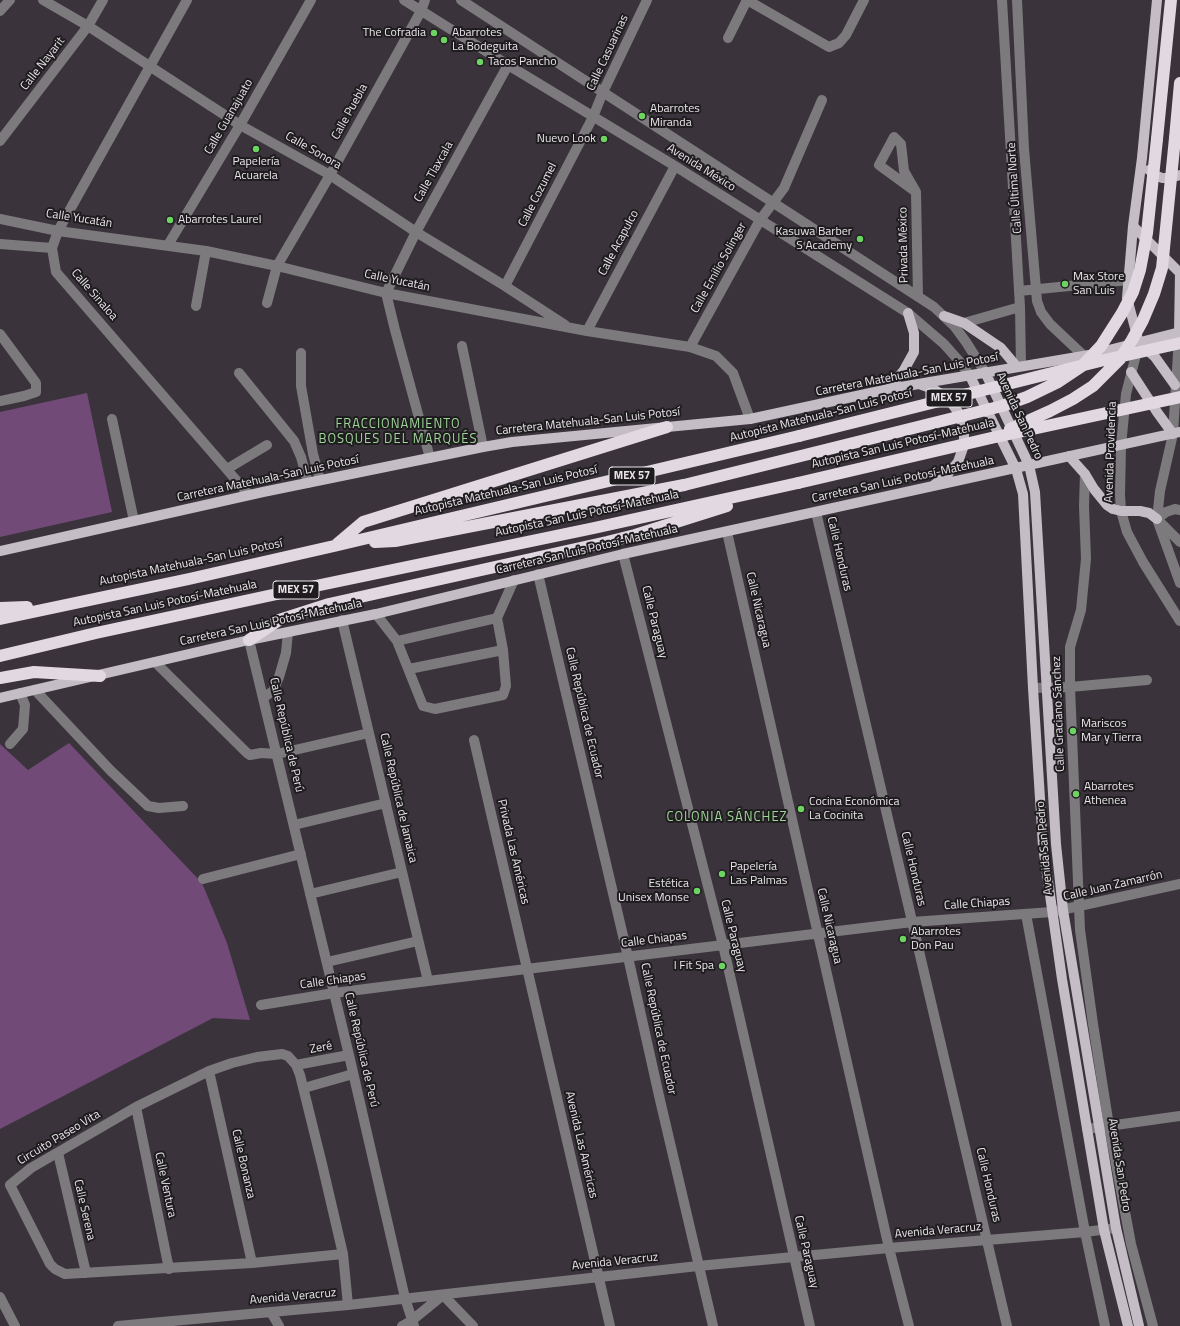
<!DOCTYPE html>
<meta charset="utf-8">
<style>
body{margin:0}
canvas{display:block;background:#3a333b}
</style>
<canvas width="1180" height="1326"></canvas>
<script>
const ctx = document.querySelector('canvas').getContext('2d');
ctx.lineJoin = 'round';
function paint(path, color) { ctx.fillStyle = color; ctx.fill(path, 'evenodd'); }
const poly = rows => new Path2D(rows.map(r => 'M' + r).join(''));
function stroke(path, color, width, dash) { ctx.strokeStyle = color; ctx.lineWidth = width; ctx.lineCap = dash ? 'butt' : 'round'; ctx.setLineDash(dash || []); ctx.stroke(path); }
function label(font, color, halo, rows, align = 'center') {
  ctx.font = font + ' "Titillium Web",sans-serif'; ctx.lineWidth = 4; ctx.setLineDash([]); ctx.textBaseline = 'middle'; ctx.strokeStyle = halo; ctx.fillStyle = color; for (const [text, x, y, turn = 0] of rows) {
    ctx.save(); ctx.translate(x, y); ctx.rotate((+turn || 0) * Math.PI / 180); ctx.textAlign = isNaN(turn) ? turn : align; if (halo) ctx.strokeText(text, 0, 0); ctx.fillText(text, 0, 0); ctx.restore();
  }
}
paint(poly([
 [87,393,112,512,0,537,0,412],
 [69,743,202,883,227,943,250,1020,213,1018,0,1129,0,744,28,770]
]), '#724a78');
stroke(poly([
 [43,0,88,26,240,125,330,175,416,232,505,286,565,325],
 [187,0,58,231,52,248,56,272,249,495],
 [404,0,508,65,675,166,908,313,944,344,960,362,970,376],
 [461,0,934,307,955,327,966,342,985,372],
 [747,0,829,47,839,43,846,35,864,0],
 [1002,0,1020,307,1021,366],
 [1017,0,1024,149,1037,301,1041,312,1050,324,1084,356],
 [0,11,10,0],
 [728,38,747,0],
 [0,141,88,26,103,0],
 [916,192,879,165,894,137,901,144,904,171,916,192,918,297],
 [0,219,58,231,206,251,277,266,386,293,587,331,690,347,716,356,733,373,750,419],
 [0,244,52,248],
 [168,245,240,125,311,0],
 [505,286,593,117,603,92,647,0],
 [1019,291,1129,280],
 [267,303,277,266,330,175,421,11,425,0],
 [196,306,206,251],
 [964,323,1020,307],
 [587,331,675,166],
 [0,334,36,383,36,392,24,396,0,401],
 [1179,337,1173,434,1160,491,1157,519,1180,583],
 [462,346,483,447],
 [690,347,760,220,784,188,822,100],
 [1138,347,1126,394,1121,446,1120,495,1121,511,1127,532,1143,562,1180,621],
 [301,353,301,386,313,454,320,480],
 [239,373,294,441,301,457,308,483],
 [112,419,134,521],
 [430,458,395,330,386,293,416,232,508,65],
 [227,469,267,445],
 [1085,474,1084,506,1086,559,1081,610,1070,647,1070,687,1080,930,1093,1024,1109,1126,1131,1244,1153,1326],
 [1180,510,1175,509,1166,512,1157,519,1180,542],
 [816,512,1007,1326],
 [727,532,889,1248,909,1326],
 [623,554,723,945,810,1326],
 [538,574,628,957,660,1100,713,1326],
 [376,614,397,641,497,618,514,580],
 [342,620,428,981],
 [249,640,349,1055,405,1298,414,1326],
 [397,641,423,706,435,709,503,695,506,686,503,650,497,618],
 [155,662,247,753,250,755,261,753,277,754,369,733],
 [409,669,503,650],
 [1033,688,1070,687,1147,680],
 [35,690,110,770,148,806,159,808,183,806],
 [263,698,273,691,279,677,286,653,288,632],
 [474,740,610,1326],
 [10,744,23,729,25,705,20,693],
 [294,825,386,803],
 [203,879,301,854],
 [310,894,402,872],
 [1026,914,1085,1232,1105,1326],
 [327,962,418,941],
 [261,1005,334,993,428,981,912,922,1052,912,1180,884],
 [296,1065,349,1055],
 [209,1071,252,1263],
 [304,1088,353,1074],
 [136,1107,169,1269],
 [1087,1129,1180,1116],
 [58,1153,86,1273],
 [343,1254,252,1263,65,1274,55,1269,50,1264,10,1185,31,1168,136,1107,209,1071,232,1063,257,1057,282,1054,288,1056,296,1065,300,1075,322,1164,343,1254,348,1305],
 [0,1297,15,1326],
 [271,1312,279,1326],
 [118,1326,348,1305,698,1266,889,1248,1085,1232,1116,1228],
 [402,1326,411,1321,443,1295,473,1326]
]), '#7d7a7e', 10);
stroke(poly([
 [1157,0,1142,158,1133,226,1127,298,1139,343,1155,357,1175,385],
 [1149,170,1155,175,1162,178,1169,178,1180,175],
 [1133,226,1180,273],
 [944,316,964,323,1001,348,1017,367],
 [1179,332,1180,273],
 [985,372,1029,465,1035,492,1056,844,1063,910,1116,1228,1139,1326],
 [1131,372,1157,412,1173,434],
 [970,376,1016,469,1023,494,1033,688,1043,846,1062,979,1104,1230,1128,1326],
 [919,384,933,389,948,398,958,412,964,428,964,445,958,462,947,475,934,485],
 [889,389,904,370,914,352,914,333,908,313],
 [1069,456,1085,474,1094,489,1107,505,1113,509,1121,511,1140,511,1149,513,1157,519],
 [0,551,263,492,483,447,512,442,750,419,889,389,1089,355,1180,332],
 [0,698,249,640,376,614,623,554,1180,432]
]), '#c4bdc6', 10);
stroke(poly([
 [1175,138,1180,83],
 [1157,139,1171,0],
 [375,542,395,541,684,485],
 [337,544,363,522,667,427],
 [0,608,27,607],
 [0,619,189,579,334,546,799,436],
 [249,640,279,620,329,604,607,542,635,535,727,506],
 [0,656,96,633,277,594,594,528,798,483],
 [0,678,34,672,100,676]
]), '#e1d8e2', 12);
stroke(poly([
 [1010,429,1050,411,1073,399,1093,386,1120,359,1132,340,1143,320,1154,294,1162,268,1175,138],
 [799,436,1100,361,1180,343],
 [798,483,991,438,1180,397],
 [684,485,1002,406,1027,397,1058,382,1082,366,1101,346,1122,313,1133,292,1140,270,1147,233,1157,139]
]), '#e1d8e2', 12);
for (const [x, y, r, color] of [
 [434,33,4,"#6dd361"],
 [444,40,4,"#6dd361"],
 [480,62,4,"#6dd361"],
 [642,116,4,"#6dd361"],
 [604,139,4,"#6dd361"],
 [256,149,4,"#6dd361"],
 [170,220,4,"#6dd361"],
 [860,239,4,"#6dd361"],
 [1065,284,4,"#6dd361"],
 [1073,731,4,"#6dd361"],
 [1076,794,4,"#6dd361"],
 [801,809,4,"#6dd361"],
 [722,874,4,"#6dd361"],
 [697,891,4,"#6dd361"],
 [903,939,4,"#6dd361"],
 [722,966,4,"#6dd361"]
]) { const dot = new Path2D(); dot.arc(x, y, r, 0, 2 * Math.PI); ctx.fillStyle = color; ctx.fill(dot); stroke(dot, '#1f1c1f', 1.5); }
for (const [x, y, w] of [
 [949,398,46],
 [632,476,46],
 [296,590,46]
]) { const box = new Path2D(); box.roundRect(x - w / 2, y - 9, w, 18, 3); ctx.fillStyle = '#1f1c1f'; ctx.fill(box); stroke(box, '#e9e5ea', 1); }
label('bold 11px', '#e9e5ea', null, [
 ["MEX 57",949,398],
 ["MEX 57",632,476],
 ["MEX 57",296,590]
]);
label('12px', '#e9e5ea', '#1f1c1f', [
 ["The Cofradia",426,33,"right"],
 ["Abarrotes",452,33],
 ["La Bodeguita",452,47],
 ["Tacos Pancho",488,62],
 ["Abarrotes",650,109],
 ["Miranda",650,123],
 ["Nuevo Look",596,139,"right"],
 ["Papelería",256,162,"center"],
 ["Acuarela",256,176,"center"],
 ["Abarrotes Laurel",178,220],
 ["Kasuwa Barber",852,232,"right"],
 ["S Academy",852,246,"right"],
 ["Max Store",1073,277],
 ["San Luis",1073,291],
 ["Mariscos",1081,724],
 ["Mar y Tierra",1081,738],
 ["Abarrotes",1084,787],
 ["Athenea",1084,801],
 ["Cocina Económica",809,802],
 ["La Cocinita",809,816],
 ["Papelería",730,867],
 ["Las Palmas",730,881],
 ["Estética",689,884,"right"],
 ["Unisex Monse",689,898,"right"],
 ["Abarrotes",911,932],
 ["Don Pau",911,946],
 ["I Fit Spa",714,966,"right"]
], 'left');
label('12px', '#e9e5ea', '#1f1c1f', [
 ["Calle Casuarinas",608,53,-65],
 ["Calle Nayarit",43,64,-52],
 ["Calle Puebla",350,112,-61],
 ["Calle Guanajuato",229,117,-60],
 ["Calle Sonora",313,151,30],
 ["Avenida México",701,168,32],
 ["Calle Tlaxcala",434,172,-61],
 ["Calle Última Norte",1015,188,-94],
 ["Calle Cozumel",538,195,-63],
 ["Calle Yucatán",79,219,9],
 ["Calle Acapulco",619,243,-62],
 ["Privada México",904,245,-91],
 ["Calle Emilio Solinger",719,268,-61],
 ["Calle Yucatán",397,281,12],
 ["Calle Sinaloa",94,295,49],
 ["Carretera Matehuala-San Luis Potosí",907,375,-11],
 ["Autopista Matehuala-San Luis Potosí",821,416,-14],
 ["Avenida San Pedro",1019,416,65],
 ["Carretera Matehuala-San Luis Potosí",588,422,-6],
 ["Autopista San Luis Potosí-Matehuala",903,444,-13],
 ["Avenida Providencia",1111,452,-88],
 ["Carretera Matehuala-San Luis Potosí",268,479,-12],
 ["Carretera San Luis Potosí-Matehuala",903,480,-12],
 ["Autopista Matehuala-San Luis Potosí",506,491,-13],
 ["Autopista San Luis Potosí-Matehuala",587,514,-12],
 ["Carretera San Luis Potosí-Matehuala",587,550,-13],
 ["Calle Honduras",839,554,77],
 ["Autopista Matehuala-San Luis Potosí",191,563,-12],
 ["Autopista San Luis Potosí-Matehuala",165,604,-12],
 ["Calle Nicaragua",758,610,77],
 ["Calle Paraguay",654,622,76],
 ["Carretera San Luis Potosí-Matehuala",271,623,-12],
 ["Calle República de Ecuador",584,713,77],
 ["Calle Graciano Sánchez",1059,714,-92],
 ["Calle República de Perú",286,735,77],
 ["Calle República de Jamaica",398,798,77],
 ["Avenida San Pedro",1045,848,-95],
 ["Privada Las Américas",513,852,77],
 ["Calle Honduras",913,869,77],
 ["Calle Juan Zamarrón",1113,886,-13],
 ["Calle Chiapas",977,904,-4],
 ["Calle Nicaragua",829,926,77],
 ["Calle Paraguay",733,936,76],
 ["Calle Chiapas",654,940,-7],
 ["Calle Chiapas",333,981,-8],
 ["Calle República de Ecuador",658,1029,78],
 ["Zeré",321,1048,-11],
 ["Calle República de Perú",361,1050,77],
 ["Circuito Paseo Vita",59,1138,-31],
 ["Avenida Las Américas",581,1145,77],
 ["Calle Bonanza",243,1164,77],
 ["Avenida San Pedro",1119,1165,81],
 ["Calle Ventura",165,1185,78],
 ["Calle Honduras",988,1185,77],
 ["Calle Serena",84,1210,77],
 ["Avenida Veracruz",938,1231,-5],
 ["Calle Paraguay",806,1252,77],
 ["Avenida Veracruz",615,1262,-6],
 ["Avenida Veracruz",293,1297,-5]
]);
ctx.letterSpacing = '1px';
label('13px', '#9ed497', '#1f1c1f', [
 ["FRACCIONAMIENTO",398,425],
 ["BOSQUES DEL MARQUÉS",398,440],
 ["COLONIA SÁNCHEZ",727,818]
]);
ctx.letterSpacing = '0px';
</script>
